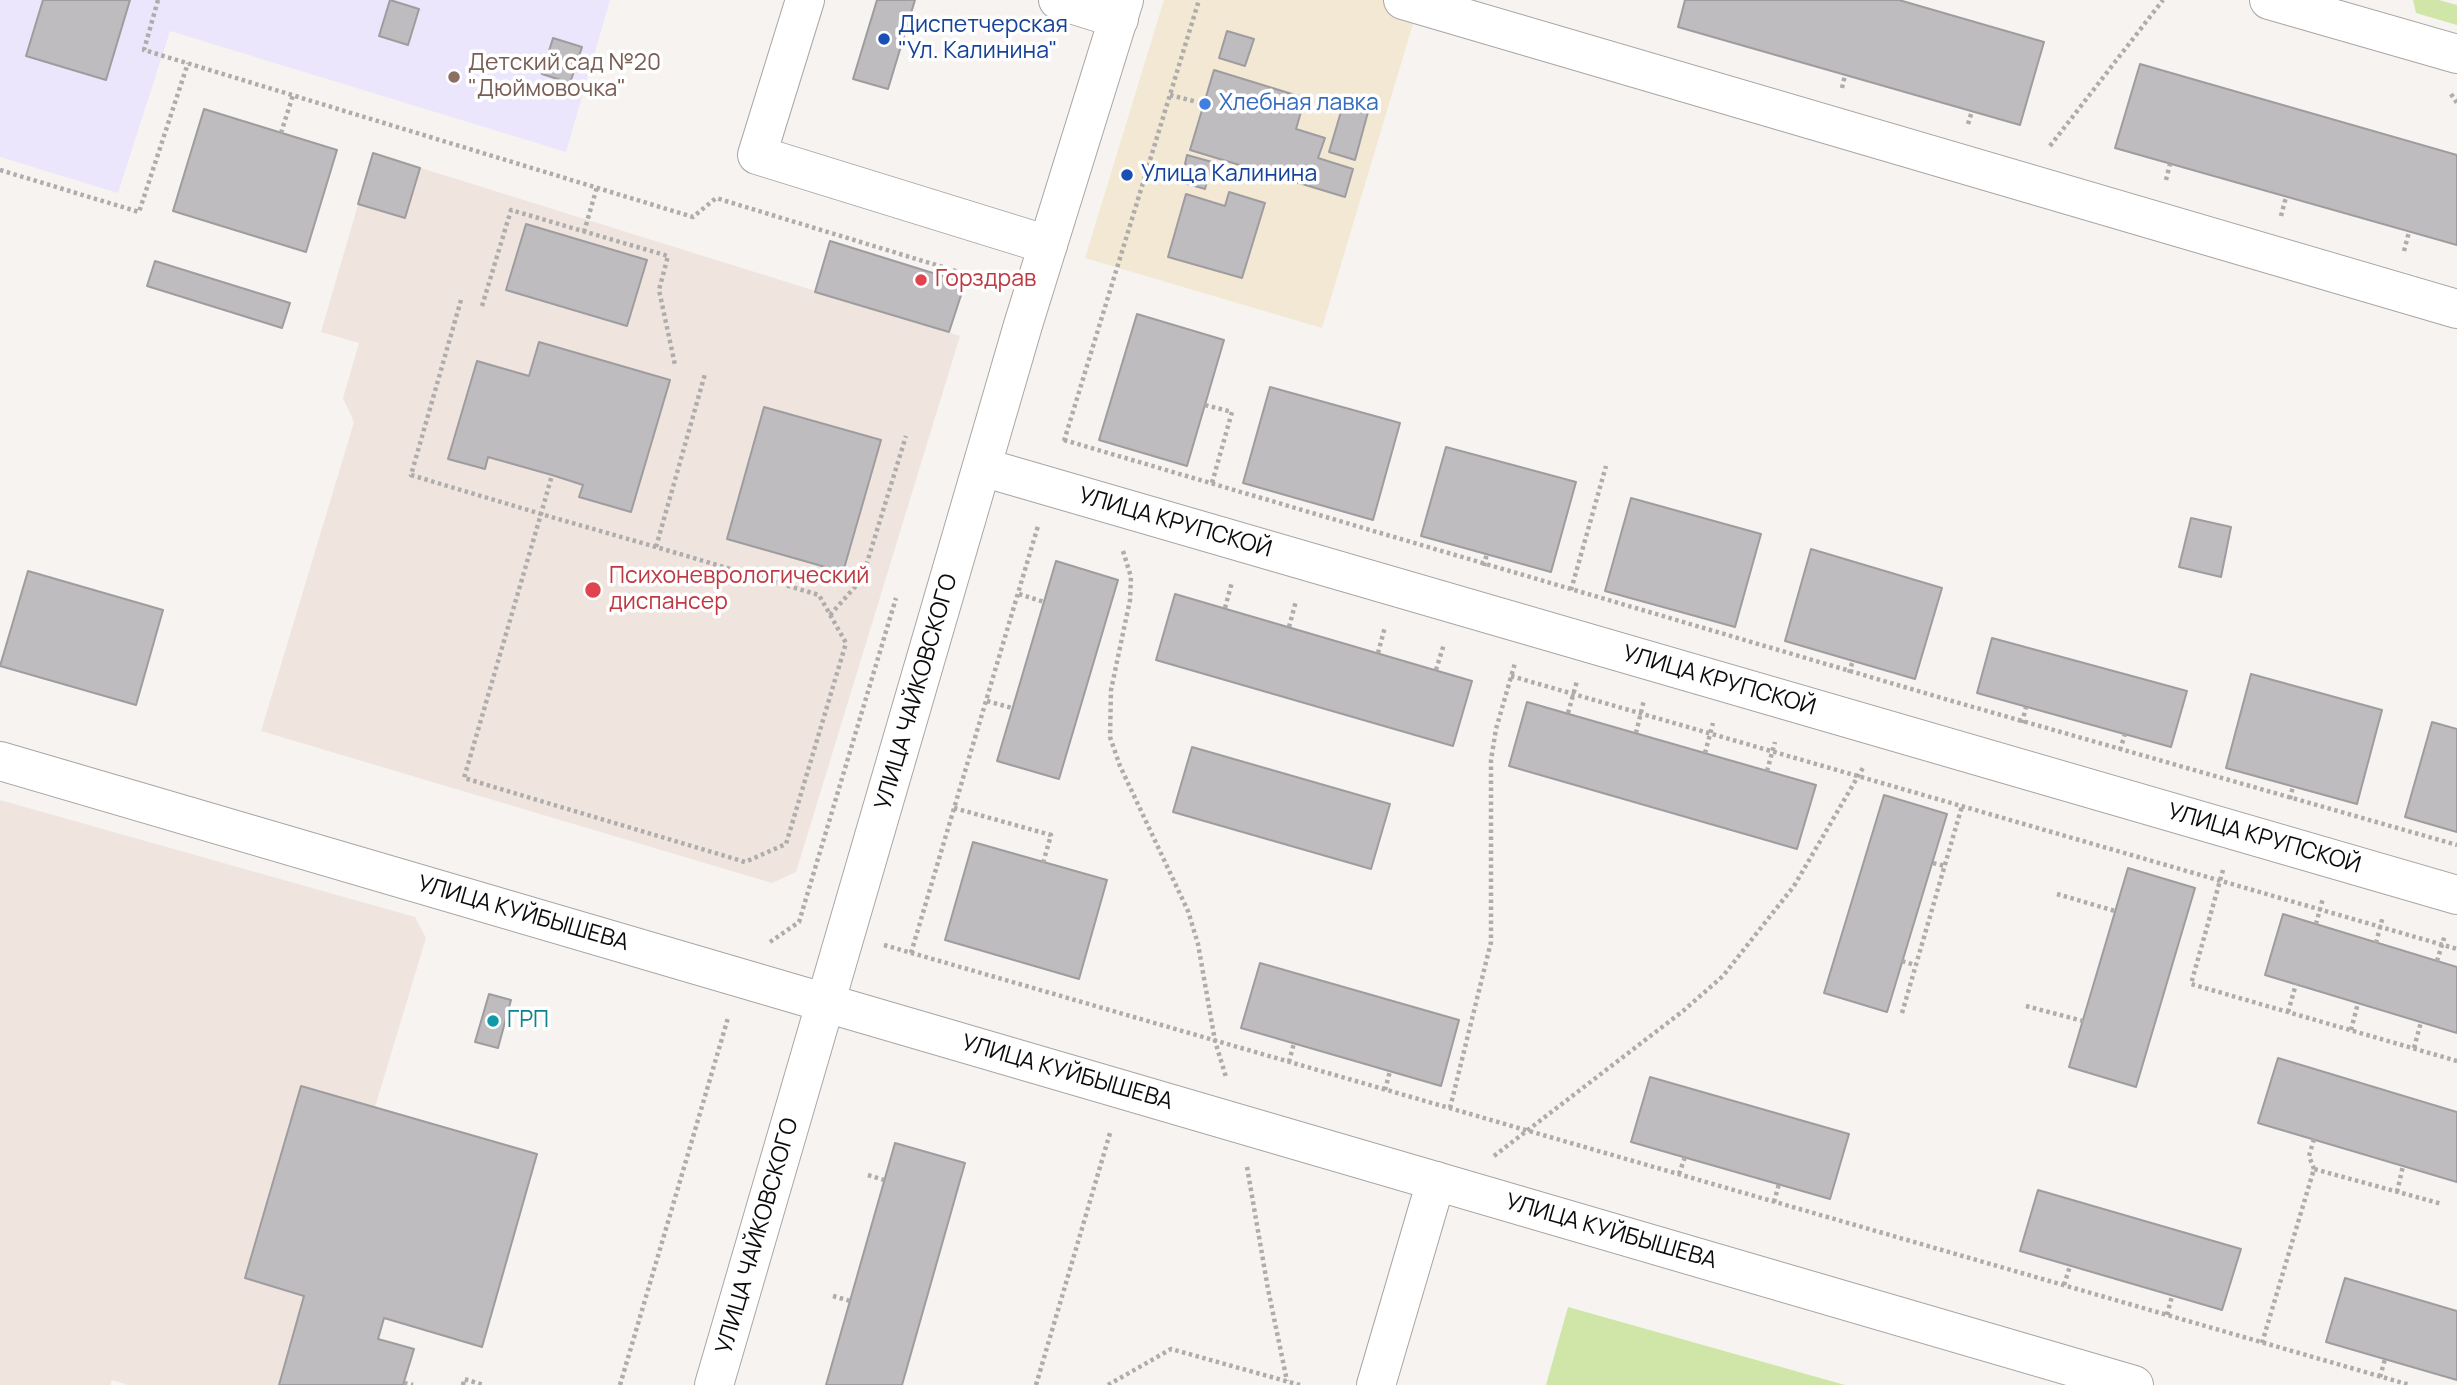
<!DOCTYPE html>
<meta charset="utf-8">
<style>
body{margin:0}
canvas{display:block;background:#f6f3f0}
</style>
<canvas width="2457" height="1385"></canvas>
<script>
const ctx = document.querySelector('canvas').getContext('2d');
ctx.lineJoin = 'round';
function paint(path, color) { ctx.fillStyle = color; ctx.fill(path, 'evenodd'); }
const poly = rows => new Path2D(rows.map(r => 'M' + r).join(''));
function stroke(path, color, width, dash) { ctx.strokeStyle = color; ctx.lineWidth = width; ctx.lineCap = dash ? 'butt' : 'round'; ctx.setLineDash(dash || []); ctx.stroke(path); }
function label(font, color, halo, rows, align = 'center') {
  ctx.font = font + ' Manrope,sans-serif'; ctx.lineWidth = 7; ctx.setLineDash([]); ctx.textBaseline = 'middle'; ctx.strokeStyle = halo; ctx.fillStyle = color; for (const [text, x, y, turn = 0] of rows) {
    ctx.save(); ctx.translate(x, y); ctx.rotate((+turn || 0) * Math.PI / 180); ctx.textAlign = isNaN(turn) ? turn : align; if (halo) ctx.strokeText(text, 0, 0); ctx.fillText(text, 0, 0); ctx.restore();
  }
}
paint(poly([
 [1164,0,1420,0,1322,328,1085,258]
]), '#f3e8d3');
paint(poly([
 [373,153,960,336,796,872,772,883,261,731,354,422,343,398,359,343,321,332],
 [0,800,415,917,426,938,375,1107,301,1086,245,1278,304,1296,279,1385,128,1385,112,1380,110,1385,0,1385]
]), '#efe5de');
paint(poly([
 [0,0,610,0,566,152,170,31,118,193,0,157]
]), '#ebe6fc');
paint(poly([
 [2413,0,2439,0,2457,5,2457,25,2416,13],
 [1568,1307,1845,1385,1546,1385]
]), '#cfe6a8');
const building = poly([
 [43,0,130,0,106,80,26,56,43,0],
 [390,0,419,9,408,45,379,36,390,0],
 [877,0,915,0,888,89,853,79,877,0],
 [1685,0,1899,0,2044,42,2020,125,1678,27,1685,0],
 [1227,31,1254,39,1245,66,1219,58,1227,31],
 [553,38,582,47,570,83,542,74,553,38],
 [2140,64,2457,155,2457,245,2115,148,2140,64],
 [1214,70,1305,98,1296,129,1325,138,1318,158,1353,169,1345,197,1190,150,1214,70],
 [1343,105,1368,112,1355,160,1329,152,1343,105],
 [204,109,337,150,306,252,173,211,204,109],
 [373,153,420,168,405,218,358,204,373,153],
 [1187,155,1212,162,1205,189,1181,182,1187,155],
 [1229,192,1265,203,1242,278,1168,257,1186,194,1225,206,1229,192],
 [526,224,647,260,627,326,506,290,526,224],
 [830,241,965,283,949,332,815,292,830,241],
 [155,261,290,303,282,328,147,286,155,261],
 [1137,314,1224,340,1187,466,1099,440,1137,314],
 [539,342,670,380,631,512,579,497,583,485,552,475,488,457,485,469,448,459,477,361,529,376,539,342],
 [1270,387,1400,423,1373,520,1243,483,1270,387],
 [764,407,881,440,843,572,727,539,764,407],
 [1446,447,1576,482,1551,572,1421,536,1446,447],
 [1631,498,1761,534,1735,627,1605,591,1631,498],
 [2191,518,2231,527,2221,577,2179,567,2191,518],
 [1811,549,1942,588,1915,679,1785,641,1811,549],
 [1056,561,1118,580,1059,779,997,761,1056,561],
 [28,571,163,610,136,705,0,666,28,571],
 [1175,594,1472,681,1453,746,1156,660,1175,594],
 [1992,638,2187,691,2171,747,1977,693,1992,638],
 [2251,674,2382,710,2357,804,2226,768,2251,674],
 [1527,702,1816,785,1797,849,1509,766,1527,702],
 [2432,722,2457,729,2457,832,2405,817,2432,722],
 [1192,747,1390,804,1371,869,1173,812,1192,747],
 [1884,795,1947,814,1887,1012,1824,993,1884,795],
 [973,842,1107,880,1079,979,945,940,973,842],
 [2128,868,2195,888,2136,1087,2069,1067,2128,868],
 [2283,914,2457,967,2457,1033,2265,975,2283,914],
 [1260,963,1459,1020,1441,1086,1241,1028,1260,963],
 [489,994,511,1000,498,1048,475,1042,489,994],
 [2278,1058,2457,1112,2457,1182,2258,1123,2278,1058],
 [1650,1077,1849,1134,1830,1199,1631,1142,1650,1077],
 [301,1086,537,1154,482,1347,384,1318,378,1339,414,1349,403,1385,279,1385,304,1296,245,1278,301,1086],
 [895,1143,965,1163,902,1385,826,1385,895,1143],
 [2038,1190,2241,1249,2222,1310,2020,1251,2038,1190],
 [2345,1278,2457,1311,2457,1380,2326,1342,2345,1278]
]);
paint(building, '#bebcbf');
stroke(building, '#9e9c9f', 2);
const minor = poly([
 [805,0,757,155,1048,245],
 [1058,0,1119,19],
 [1403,0,2457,309],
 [2269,0,2457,54],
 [982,467,2457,895],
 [0,761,826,1003],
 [1376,1385,1436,1181]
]);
const major = poly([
 [826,1003,2134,1385],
 [714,1385,1023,325,1124,0]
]);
stroke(minor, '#a9a6a4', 40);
stroke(major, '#a9a6a4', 40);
stroke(poly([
 [158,0,144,50,693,217,716,198,992,282,991,285],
 [1842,88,1845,75],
 [2451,94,2457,103],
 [1170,95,1205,104],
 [1968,124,1972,111],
 [281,133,293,95],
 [2050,146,2163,0],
 [0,170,139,212,188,63],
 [2166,180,2170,164],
 [2281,216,2286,197],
 [584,232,597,187],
 [2404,251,2409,232],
 [461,300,411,475,541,514,656,547,819,595,846,643,786,844,745,862,464,778,541,514,552,475],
 [482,306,511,210,668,256,659,290,675,365],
 [1205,405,1232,412,1212,483],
 [1064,440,1952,701,2457,845],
 [1064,441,1199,0],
 [656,547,705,374],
 [1123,551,1131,577,1130,600,1111,690,1110,737,1120,766,1188,911,1198,944,1215,1041,1226,1077],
 [1484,566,1487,553],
 [1571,590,1606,466],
 [1019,594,1044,602],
 [1225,608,1232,582],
 [830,615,862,579,906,436],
 [1289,627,1296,601],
 [1378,653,1385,627],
 [1436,670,1444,644],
 [1849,673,1853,660],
 [1511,676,2457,949],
 [987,701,1012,708],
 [1568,713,1577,681],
 [2022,723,2026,707],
 [1636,733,1644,700],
 [2120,750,2125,734],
 [1705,753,1713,723],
 [1767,771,1775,742],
 [2290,799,2293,786],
 [954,808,1051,835,1043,863],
 [1933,863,1945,866],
 [2223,870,2191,984,2457,1061],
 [2057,894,2115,911],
 [2316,924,2323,898],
 [770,942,799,922,896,598],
 [2376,943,2383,916],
 [884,945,2410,1385],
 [911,953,1038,526],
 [1902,961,1915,965],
 [2437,961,2445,935],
 [2026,1006,2083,1021],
 [2288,1012,2296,984],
 [1902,1013,1962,806],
 [2351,1030,2358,1003],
 [2414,1048,2421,1022],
 [1289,1062,1294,1043],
 [1385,1090,1390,1071],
 [1450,1108,1491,942,1491,760,1496,729,1515,663],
 [1494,1156,1683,1011,1723,976,1794,886,1864,766],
 [1247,1167,1268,1289,1287,1381],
 [2314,1169,2309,1156,2314,1139],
 [1679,1174,1685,1157],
 [868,1175,884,1180],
 [2397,1192,2403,1166],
 [1774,1202,1779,1184],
 [2064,1285,2070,1266],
 [833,1296,850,1301],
 [2167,1315,2172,1296],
 [2262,1343,2314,1169,2442,1204],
 [2380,1377,2385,1359],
 [404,1383,413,1385],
 [463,1385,464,1379,484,1385],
 [620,1385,728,1018],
 [1036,1385,1110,1133],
 [1108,1385,1171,1349,1300,1385]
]), '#afadab', 4.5, [3.5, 3.5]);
stroke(minor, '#fff', 38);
stroke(major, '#fff', 38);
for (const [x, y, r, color] of [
 [884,39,7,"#1a4fb4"],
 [454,77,7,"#8d6e63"],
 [1205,104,7,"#3f7fe0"],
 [1127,175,7,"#1a4fb4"],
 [921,280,7,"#e0444e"],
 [593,590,9,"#e0444e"],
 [493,1021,7,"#0f9aa8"]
]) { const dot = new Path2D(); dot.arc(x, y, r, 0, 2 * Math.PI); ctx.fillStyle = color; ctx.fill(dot); stroke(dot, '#fff', 2.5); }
label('23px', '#164399', '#fff', [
 ["Диспетчерская",898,26],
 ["\"Ул. Калинина\"",898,52],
 ["Улица Калинина",1141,175]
], 'left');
label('23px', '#785e54', '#fff', [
 ["Детский сад №20",468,64],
 ["\"Дюймовочка\"",468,90]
], 'left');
label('23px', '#366cbe', '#fff', [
 ["Хлебная лавка",1219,104]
], 'left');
label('23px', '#be3a42', '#fff', [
 ["Горздрав",935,280],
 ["Психоневрологический",609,577],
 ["диспансер",609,603]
], 'left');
label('23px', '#0d0c0c', '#fff', [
 ["УЛИЦА КРУПСКОЙ",1175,523,16],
 ["УЛИЦА КРУПСКОЙ",1719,681,16],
 ["УЛИЦА ЧАЙКОВСКОГО",917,692,-74],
 ["УЛИЦА КРУПСКОЙ",2264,839,16],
 ["УЛИЦА КУЙБЫШЕВА",523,914,16],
 ["УЛИЦА КУЙБЫШЕВА",1067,1073,16],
 ["УЛИЦА КУЙБЫШЕВА",1611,1232,16],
 ["УЛИЦА ЧАЙКОВСКОГО",758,1236,-74]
]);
label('23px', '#0d838f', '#fff', [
 ["ГРП",507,1021]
], 'left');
</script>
